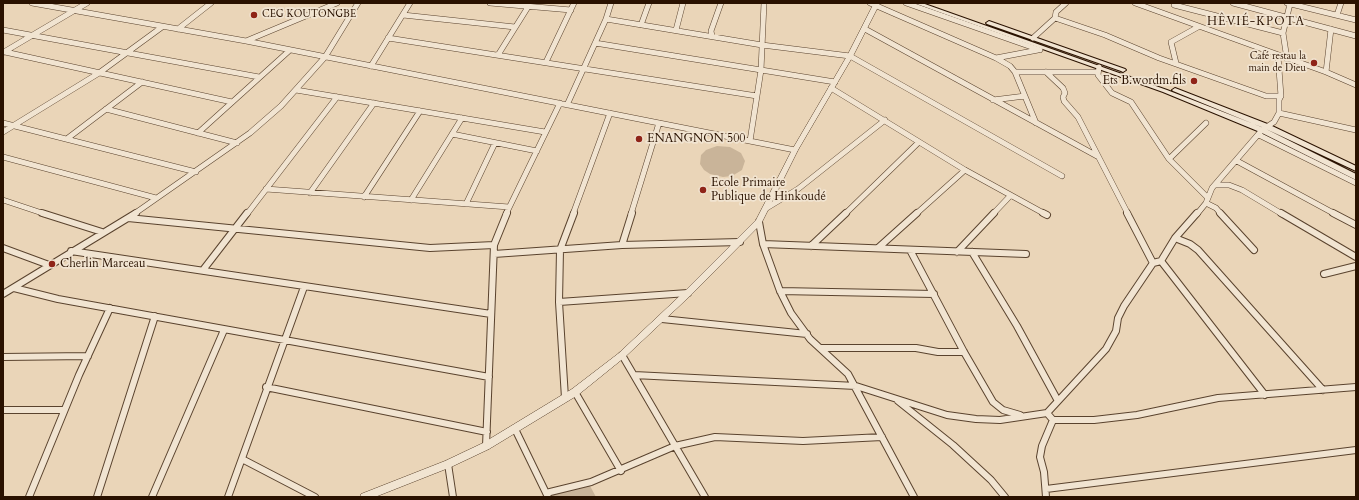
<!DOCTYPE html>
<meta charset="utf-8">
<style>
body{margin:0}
#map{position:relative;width:1359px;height:500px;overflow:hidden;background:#ead5b8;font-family:Cardo,serif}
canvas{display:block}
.frame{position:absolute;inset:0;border:4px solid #2a1200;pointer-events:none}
</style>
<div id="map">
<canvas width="1359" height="500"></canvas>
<div class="frame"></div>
</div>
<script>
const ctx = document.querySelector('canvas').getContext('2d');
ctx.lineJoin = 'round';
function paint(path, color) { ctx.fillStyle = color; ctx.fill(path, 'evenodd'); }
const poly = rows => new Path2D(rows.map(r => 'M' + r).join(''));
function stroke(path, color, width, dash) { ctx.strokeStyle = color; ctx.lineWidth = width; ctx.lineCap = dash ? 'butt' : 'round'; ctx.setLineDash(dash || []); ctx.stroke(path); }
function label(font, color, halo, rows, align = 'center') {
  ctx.font = font + ' Cardo,serif'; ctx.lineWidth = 3.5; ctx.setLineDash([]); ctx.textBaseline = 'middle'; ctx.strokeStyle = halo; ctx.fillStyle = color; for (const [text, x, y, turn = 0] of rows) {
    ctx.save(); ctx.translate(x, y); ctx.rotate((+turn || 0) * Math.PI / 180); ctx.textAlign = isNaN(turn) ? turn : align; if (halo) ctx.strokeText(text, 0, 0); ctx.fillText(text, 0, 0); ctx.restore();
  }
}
paint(poly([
 [717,146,730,147,741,153,745,161,742,170,732,176,723,177,710,174,704,170,700,164,701,155,706,150],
 [589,484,596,497,553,497,552,492]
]), '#c9b499');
const minorFar1 = poly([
 [32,3,246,41,795,150],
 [490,3,571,10],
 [870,3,996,58,1010,66,1015,72,1036,123],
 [906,3,1040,50],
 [1135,3,1326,72,1356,85],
 [1233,3,1356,36],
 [1287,3,1356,20],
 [1174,5,1283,33],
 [403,15,515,27],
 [1337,15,1341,3],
 [1055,18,1105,35,1159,58,1266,96,1281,96],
 [606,19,762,45,850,56,1062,176],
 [641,25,649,3],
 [178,29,211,3],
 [865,29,1097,156],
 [3,30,259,77],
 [676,30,683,3],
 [712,36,711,31,721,3],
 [388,38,757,96],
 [1033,38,1055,18,1056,12,1066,3],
 [246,41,337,3],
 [595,43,835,82],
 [4,52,87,3],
 [5,52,232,102],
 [498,55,528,7],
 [996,58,1038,50],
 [1287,59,1283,33,1290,4],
 [546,62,574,3],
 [1176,63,1171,42,1198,27],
 [371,66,410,3],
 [1099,67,1098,75,1112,93,1131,102,1169,159,1208,198],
 [1015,72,1098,72],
 [1046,72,1063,88,1065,93,1063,97,1064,101,1078,117,1128,214],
 [1326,72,1331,29],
 [831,88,965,170,1045,214],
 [296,90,545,132],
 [993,100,1025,96],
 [567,105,606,19,611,3],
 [106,109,237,143],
 [1279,113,1356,130],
 [3,123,196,172],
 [3,132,99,73,162,27],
 [198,133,290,50],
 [452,134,537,151],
 [1259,135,1356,183],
 [68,138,142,82],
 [750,141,761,70,764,3],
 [3,157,156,198],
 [1169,159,1206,123],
 [1237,161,1335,214],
 [1215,185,1229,185,1242,190,1282,214],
 [266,189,509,207],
 [310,193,374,103],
 [364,197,420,111],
 [3,200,45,214],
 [411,200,462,118],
 [1206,203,1216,208,1221,214],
 [466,204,495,143],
 [765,209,798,189,885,120],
 [134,214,250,133,281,106,325,57,358,3],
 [247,214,337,97],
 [506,214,560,103],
 [573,214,610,113],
 [631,214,659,123],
 [845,214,919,142],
 [916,214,965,170],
 [993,214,1010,196],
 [1197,214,1206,203,1212,188,1262,130,1274,122,1279,113,1279,100,1281,96,1278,56]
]);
const minor = poly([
 [42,213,102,232],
 [1043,213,1047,215],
 [1127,213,1153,263],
 [1220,213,1254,250],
 [1281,213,1356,257],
 [1333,213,1356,225],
 [128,218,430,248,494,245],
 [759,222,763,244,780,291,791,313,810,339,848,374,914,497],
 [1175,238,1190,244,1198,250,1323,390],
 [763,244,1026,254],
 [622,245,632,213],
 [811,246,846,213],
 [3,248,49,265],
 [878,248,917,213],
 [910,250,964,352,993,402,1003,410,1020,415],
 [71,251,491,314],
 [957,252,994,213],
 [972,252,1017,326,1058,401],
 [494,254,622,245,740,242],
 [1161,261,1265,395],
 [203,270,247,213],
 [1324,274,1356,266],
 [14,288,58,299,489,377],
 [780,291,934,294],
 [3,294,136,213],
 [559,302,688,293],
 [662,319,807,334],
 [821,348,916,348,938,352,964,352],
 [622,355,705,497],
 [3,357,88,356],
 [634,375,856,386,947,415,976,419,1000,420,1047,413],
 [266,387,487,432],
 [575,392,621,471],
 [565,398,559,302,560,250,574,213],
 [898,401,953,445,991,480,1005,497],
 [3,410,64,410],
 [1053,420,1094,420,1137,415,1218,398,1356,387],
 [515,429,548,497],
 [486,446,494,245,507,213],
 [242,459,315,497],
 [448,464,453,497],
 [1046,489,1356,450],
 [546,493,591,482,675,446,715,437,803,441,882,437],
 [29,497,79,375,110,308],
 [97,497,155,316],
 [152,497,224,330],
 [228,497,304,287],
 [1046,497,1044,472,1040,457,1042,446,1053,420,1047,413,1106,349,1116,331,1118,318,1124,306,1153,263,1161,261,1175,238,1197,213]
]);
const tertiary = poly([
 [874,3,880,3,853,56,798,150,761,224,691,295,625,357,578,395,489,449,451,467,375,497,360,497,361,494,445,461,483,443,572,389,619,353,685,291,756,220,792,150,847,56,874,3]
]);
const secondary = poly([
 [914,3,922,3,1167,90,1264,128,1356,174,1356,180,1260,132,1163,92,914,3],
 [989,21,1125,69,1126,70,1123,72,1121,71,987,24,986,23,989,21],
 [1175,88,1270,125,1356,166,1356,171,1266,129,1173,91,1172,90,1175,88]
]);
stroke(minorFar1, '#5a432e', 6);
stroke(minor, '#5a432e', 8);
stroke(tertiary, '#5a432e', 1);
stroke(secondary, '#2a1200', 2);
stroke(minorFar1, '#f1e4d1', 5);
stroke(minor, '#f1e4d1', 6);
paint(tertiary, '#f1e4d1');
paint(secondary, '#f1e4d1');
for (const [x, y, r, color] of [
 [254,15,4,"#8f2418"],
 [1314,63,4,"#8f2418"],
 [1194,81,4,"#8f2418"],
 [639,139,4,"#8f2418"],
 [703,190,4,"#8f2418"],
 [52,264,4,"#8f2418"]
]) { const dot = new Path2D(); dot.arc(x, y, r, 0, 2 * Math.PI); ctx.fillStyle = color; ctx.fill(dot); stroke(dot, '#f1e4d1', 1.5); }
label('10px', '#2a1200', '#f1e4d1', [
 ["CEG KOUTONGBE",262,15],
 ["Café restau la",1306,57,"right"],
 ["main de Dieu",1306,69,"right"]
], 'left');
ctx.letterSpacing = '1px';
label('12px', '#2a1200', '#f1e4d1', [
 ["HÊVIÉ-KPOTA",1256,22]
]);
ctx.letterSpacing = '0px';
label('12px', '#2a1200', '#f1e4d1', [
 ["Ets B.wordm.fils",1186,81,"right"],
 ["ENANGNON 500",647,139],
 ["Ecole Primaire",711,183],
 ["Publique de Hinkoudé",711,197],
 ["Cherlin Marceau",60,264]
], 'left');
</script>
